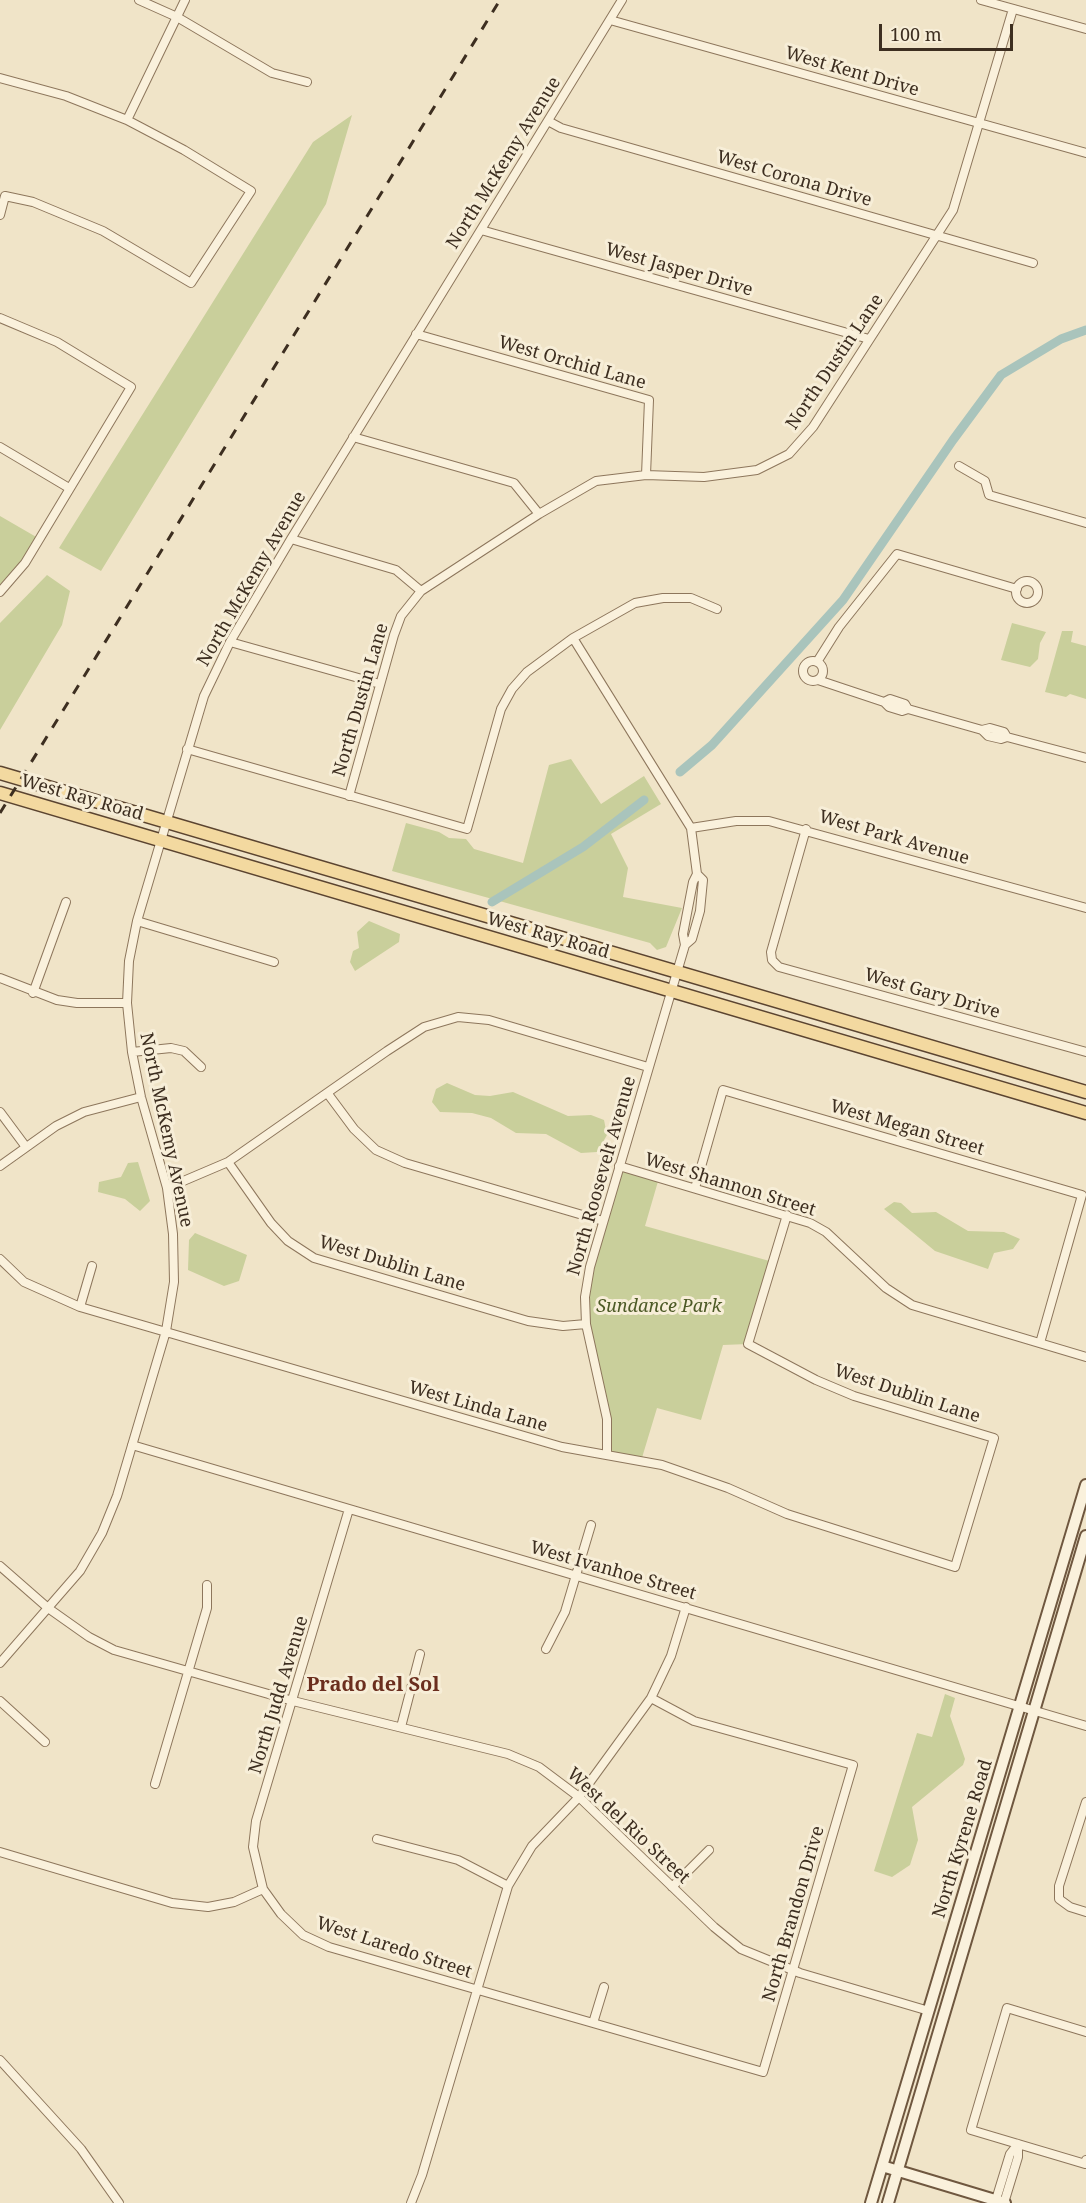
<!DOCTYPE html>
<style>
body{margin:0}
#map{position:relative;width:1086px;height:2203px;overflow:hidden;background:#f0e4c8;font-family:"Noto Serif",serif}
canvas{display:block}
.scale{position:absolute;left:879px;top:24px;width:134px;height:27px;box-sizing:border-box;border:3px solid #3d2e20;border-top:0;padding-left:8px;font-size:18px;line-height:21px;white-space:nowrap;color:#3d2e20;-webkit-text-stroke:4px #f7eed8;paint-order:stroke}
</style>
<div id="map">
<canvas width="1086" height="2203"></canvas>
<div class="scale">100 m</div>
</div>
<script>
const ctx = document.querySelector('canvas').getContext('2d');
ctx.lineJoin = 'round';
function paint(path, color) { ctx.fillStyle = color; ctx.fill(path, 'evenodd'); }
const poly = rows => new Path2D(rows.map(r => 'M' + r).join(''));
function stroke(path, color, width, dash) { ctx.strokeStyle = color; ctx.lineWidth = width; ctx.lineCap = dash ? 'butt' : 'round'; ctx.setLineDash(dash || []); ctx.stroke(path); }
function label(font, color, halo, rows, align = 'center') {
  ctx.font = font + ' "Noto Serif",serif'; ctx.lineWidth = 6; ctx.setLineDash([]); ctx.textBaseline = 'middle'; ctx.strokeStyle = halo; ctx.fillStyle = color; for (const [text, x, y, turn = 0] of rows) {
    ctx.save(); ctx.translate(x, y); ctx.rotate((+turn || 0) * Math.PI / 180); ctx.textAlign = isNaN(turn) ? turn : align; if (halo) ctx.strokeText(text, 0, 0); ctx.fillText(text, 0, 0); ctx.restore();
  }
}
paint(poly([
 [352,115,326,204,101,571,59,548,313,142],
 [0,516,38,538,0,592],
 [47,575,70,591,62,625,0,730,0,623],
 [1012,623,1046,632,1040,643,1038,659,1030,667,1001,660],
 [1062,631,1073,631,1071,642,1086,646,1086,699,1070,694,1066,697,1045,692],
 [571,759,601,804,644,776,661,804,611,834,628,868,623,897,682,908,666,947,657,950,650,943,392,871,406,823,439,832,449,838,466,839,474,849,523,863,549,765],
 [369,921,400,934,399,942,355,971,350,962,353,951,359,948,357,932],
 [447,1083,475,1095,490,1096,513,1092,568,1116,591,1115,604,1120,607,1135,597,1152,581,1153,546,1134,516,1133,491,1118,472,1113,440,1112,432,1102,436,1089],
 [138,1162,150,1201,140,1211,125,1199,98,1192,99,1182,121,1177,128,1163],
 [619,1166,659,1178,645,1226,773,1262,748,1344,723,1345,701,1420,657,1408,641,1461,607,1455,607,1419,585,1297],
 [894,1202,901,1203,912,1213,936,1212,968,1231,1004,1232,1020,1239,1013,1249,994,1253,988,1269,935,1251,884,1209],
 [195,1233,247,1255,239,1281,224,1286,188,1270,189,1240],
 [945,1694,955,1698,950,1716,965,1759,963,1765,912,1807,918,1840,910,1865,892,1877,874,1871,917,1733,932,1737]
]), '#c9cf9b');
stroke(poly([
 [680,772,712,745,843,600,953,440,1001,375,1061,339,1086,330],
 [492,902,583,847,644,800]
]), '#a9c4bc', 9);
const street = poly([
 [139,0,177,17,272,73,307,82],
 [981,0,1086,29],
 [610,20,1086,153],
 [0,78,66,96,127,120,184,150,251,191,191,283,103,231,33,202,5,196,0,215],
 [127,120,185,0],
 [548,121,561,128,1033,263],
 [481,230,869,339],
 [0,318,57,342,131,387,25,563,0,592],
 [416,334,649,400,646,475],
 [353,437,514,483,539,514],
 [0,447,69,488],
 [959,466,985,481,989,495,1086,523],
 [291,539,396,570,421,591],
 '1016 592a11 11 0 1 1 22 0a11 11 0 1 1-22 0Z',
 [573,638,691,828,697,874,693,882,683,934,685,945,590,1267,585,1297,586,1324,607,1419,607,1455],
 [230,642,380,684],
 '803 671a10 10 0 1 1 20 0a10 10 0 1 1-20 0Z',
 [817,662,839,627,897,554,1017,589],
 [818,680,884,702,889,707,902,711,908,709],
 [884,702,890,699,905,704,908,709,982,730,988,736,1001,739,1007,737],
 [982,730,990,728,1004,732,1007,737,1086,758],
 [187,749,467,829,501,709,512,689,527,672,573,638,635,603,663,598,691,598,717,609],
 [349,796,394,635,401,616,421,591,539,514,596,481,646,475,704,477,757,470,789,454,813,427,953,210,1013,9],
 [691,828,736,821,769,821,1086,908],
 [806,829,771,952,772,960,779,967,1086,1052],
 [137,921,274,962],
 [685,945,692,939,700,911,703,880,697,874],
 [0,978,57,1000,77,1003,127,1003],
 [33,993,66,902],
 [132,1052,171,1048,184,1051,201,1067],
 [328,1094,354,1129,376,1150,405,1163,603,1221],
 [0,1112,26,1147],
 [228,1162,271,1223,288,1241,314,1258,528,1321,563,1326,586,1324],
 [0,1166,56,1126,84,1112,141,1097],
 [619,1166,810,1223,826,1232,886,1288,912,1305,1086,1357],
 [167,1188,228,1162,387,1051,424,1027,458,1017,489,1020,648,1067],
 [695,1188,723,1090,1082,1195,1040,1343],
 [0,1259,24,1282,80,1307,562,1447,662,1465,728,1488,787,1514,955,1567,994,1438,854,1396,816,1380,748,1344,787,1215],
 [80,1307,92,1266],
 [132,1445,1086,1726],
 [0,1566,48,1608,89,1637,114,1650,293,1701,508,1754,539,1767,579,1797,714,1927,741,1949,800,1973,929,2011],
 [546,1649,565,1612,591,1525],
 [0,1663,80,1571,102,1533,117,1496,166,1331,174,1282,173,1234,167,1188,141,1097,132,1052,127,1003,129,961,137,921,204,696,230,642,291,539,622,0],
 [0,1701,45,1742],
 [401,1727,420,1654],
 [155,1784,207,1608,207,1585],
 [1086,1802,1059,1886,1059,1899,1070,1907,1086,1912],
 [377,1839,458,1860,508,1886],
 [0,1852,172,1903,208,1907,234,1902,263,1889,281,1914,303,1935,329,1947,763,2072,853,1765,694,1721,651,1698],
 [672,1887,709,1850],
 [263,1889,253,1847,256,1821,349,1509],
 [593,2023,604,1987],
 [1086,2032,1007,2008,971,2130,1085,2164,1086,2160],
 [0,2060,81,2149,119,2203],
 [411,2203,422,2175,508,1886,532,1846,579,1797,651,1698,671,1656,686,1607],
 [995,2203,1010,2154,1018,2144],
 [1004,2203,1018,2157,1018,2144]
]);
const secondary = poly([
 [882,2166,1005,2203],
 [871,2203,1086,1485],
 [888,2203,1086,1536]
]);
const primary = poly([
 [0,773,1086,1092],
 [0,793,1086,1113]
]);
stroke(street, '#8d765c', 10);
stroke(secondary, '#6f573f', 14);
stroke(primary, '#5b4430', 15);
stroke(street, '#faf1dc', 8);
stroke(secondary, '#faf1dc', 10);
stroke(primary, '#f3d9a0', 12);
stroke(poly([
 [0,813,500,0]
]), '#3d2e20', 3, [10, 10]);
label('18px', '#3d2e20', '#f7eed8', [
 ["West Kent Drive",852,72,16],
 ["North McKemy Avenue",504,163,-58],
 ["West Corona Drive",794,179,16],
 ["West Jasper Drive",679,270,16],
 ["North Dustin Lane",835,362,-56],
 ["West Orchid Lane",572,363,16],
 ["North McKemy Avenue",252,579,-60],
 ["North Dustin Lane",361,700,-74],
 ["West Ray Road",82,798,16],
 ["West Park Avenue",894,838,16],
 ["West Ray Road",548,936,16],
 ["West Gary Drive",932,994,16],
 ["West Megan Street",907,1128,16],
 ["North McKemy Avenue",166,1130,78],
 ["North Roosevelt Avenue",602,1176,-74],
 ["West Shannon Street",730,1185,17],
 ["West Dublin Lane",392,1264,17],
 ["West Dublin Lane",907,1394,18],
 ["West Linda Lane",478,1407,16],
 ["West Ivanhoe Street",613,1571,16],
 ["North Judd Avenue",279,1695,-73],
 ["West del Rio Street",628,1826,43],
 ["North Kyrene Road",963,1839,-73],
 ["North Brandon Drive",794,1914,-74],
 ["West Laredo Street",394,1948,18]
]);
label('italic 18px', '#4d5a26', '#f7eed8', [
 ["Sundance Park",659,1307]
]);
label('bold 20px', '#6b2e1e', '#f7eed8', [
 ["Prado del Sol",373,1685]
]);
</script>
